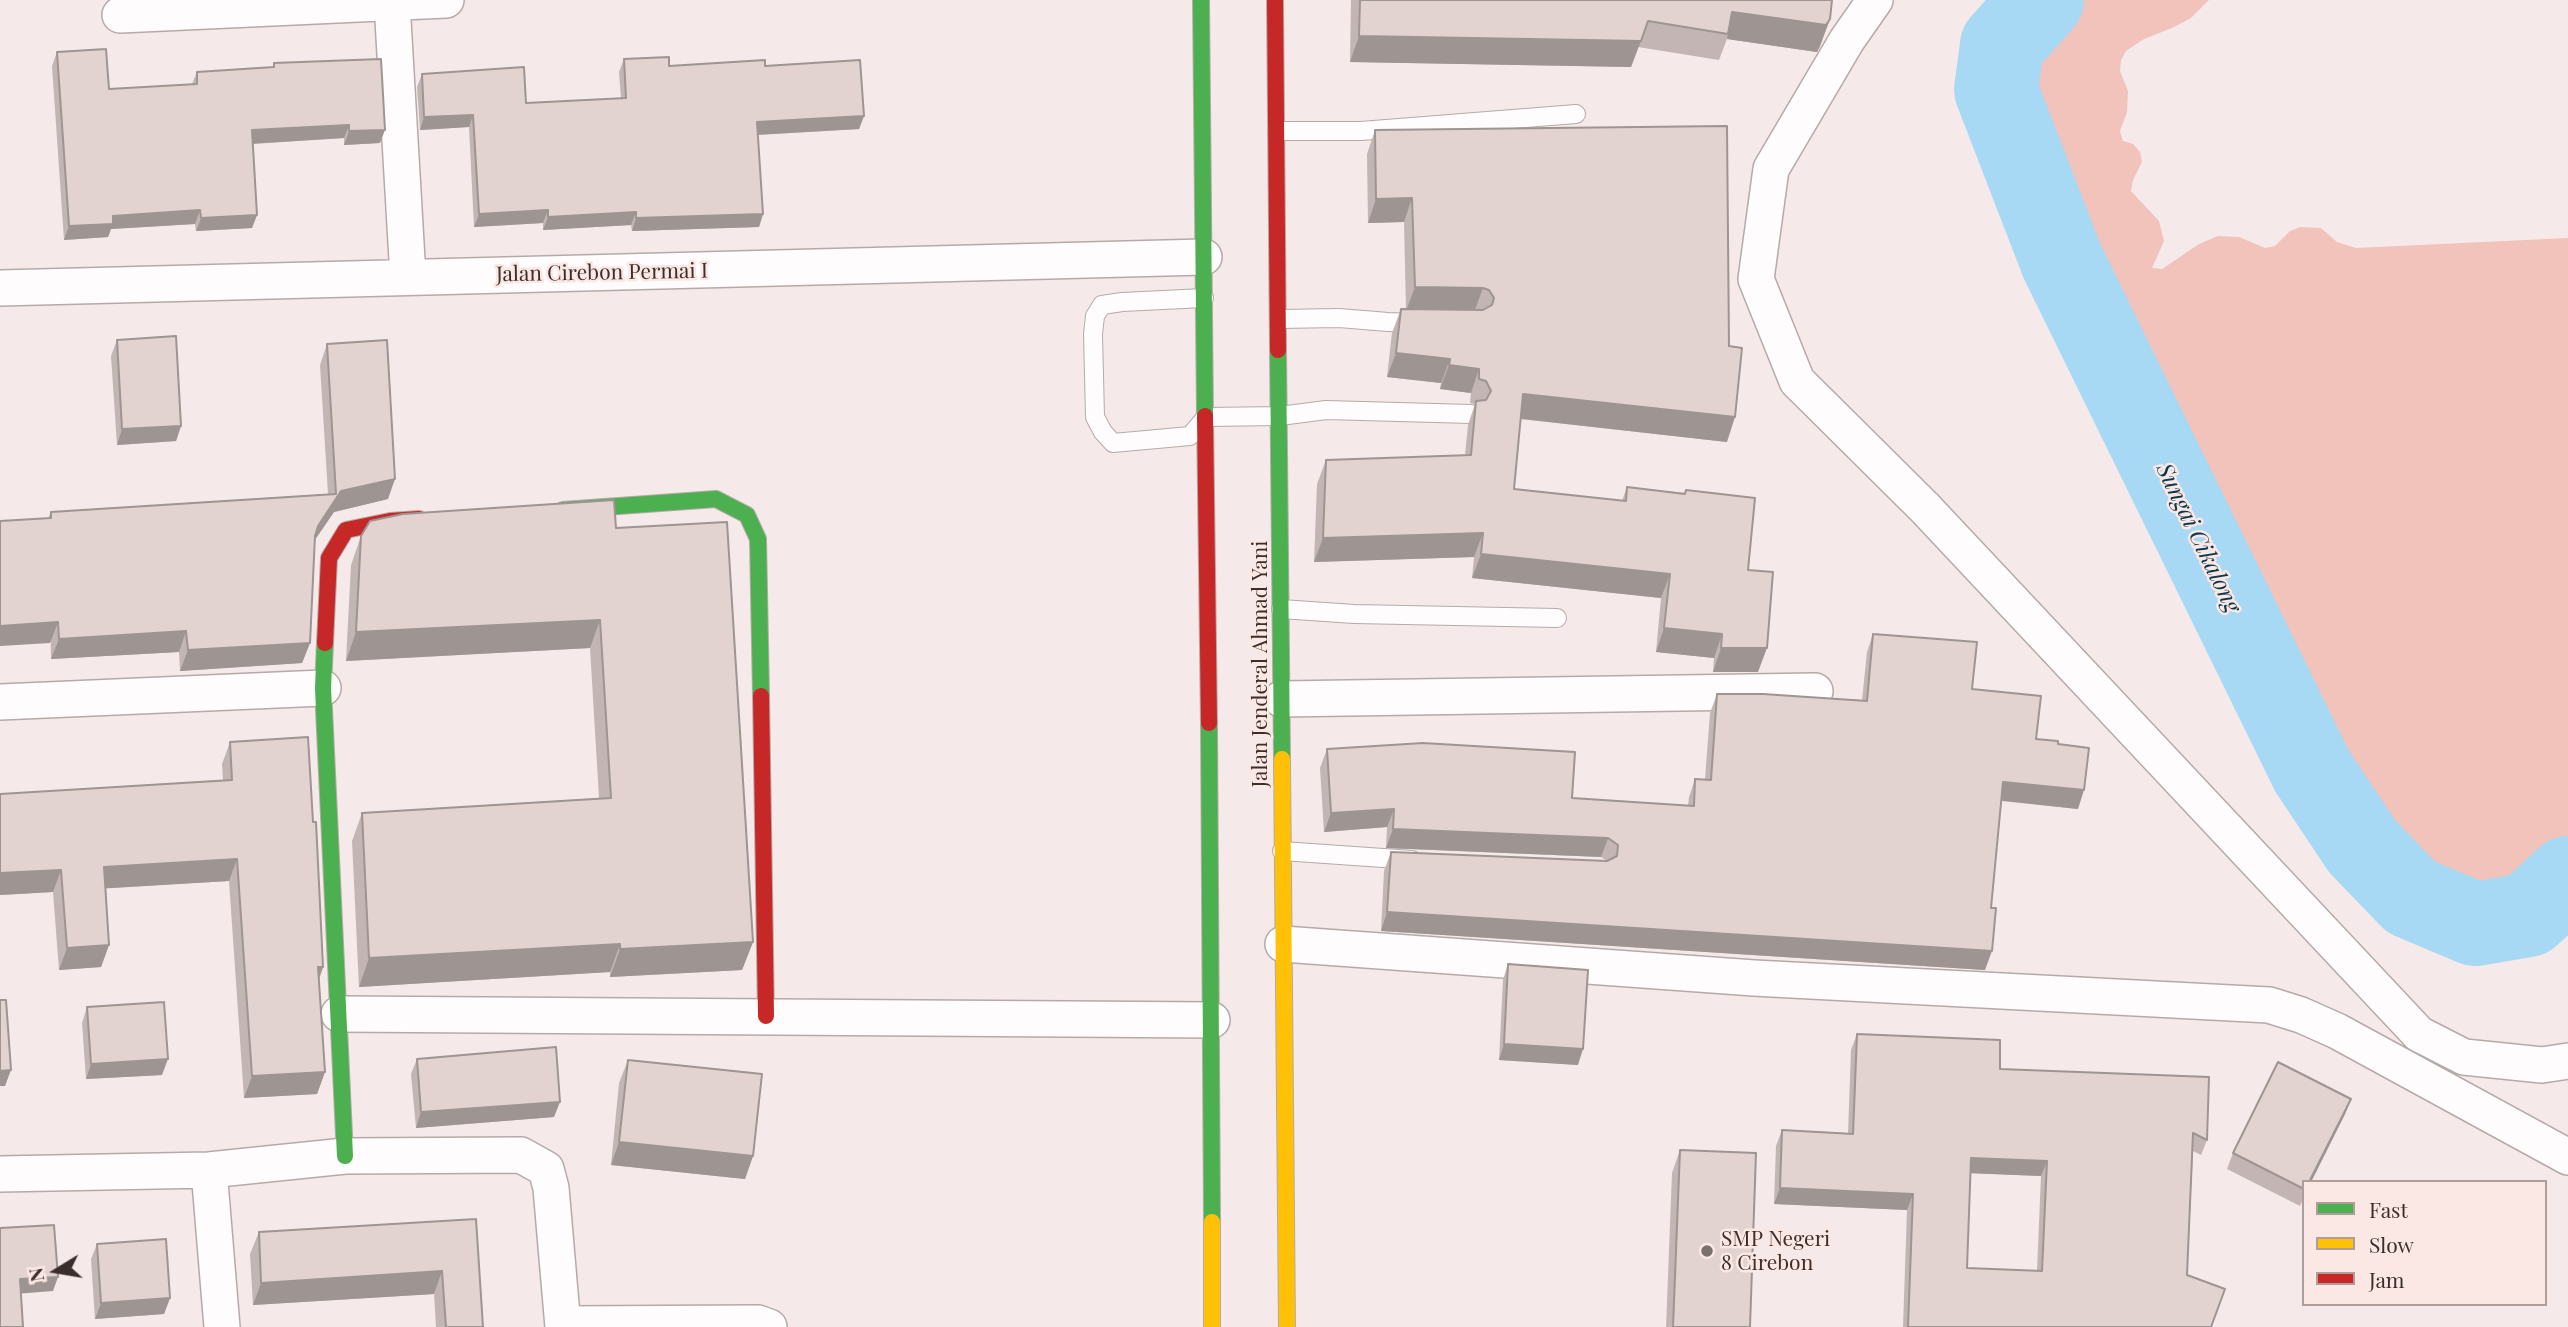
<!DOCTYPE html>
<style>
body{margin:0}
#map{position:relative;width:2568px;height:1327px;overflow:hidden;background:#f5eae9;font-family:"Playfair Display",serif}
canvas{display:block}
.legend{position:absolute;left:2302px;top:1180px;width:245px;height:126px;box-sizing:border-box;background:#fbe7e3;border:2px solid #ae9d9a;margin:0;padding:9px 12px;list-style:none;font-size:21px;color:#3b2f2d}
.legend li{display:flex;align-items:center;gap:14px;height:35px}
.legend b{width:35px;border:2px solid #ae9d9a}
.north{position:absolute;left:21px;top:1236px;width:70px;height:70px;-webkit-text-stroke:5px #fbe7e3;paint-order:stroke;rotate:259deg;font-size:19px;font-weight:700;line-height:28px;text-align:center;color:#3b2f2d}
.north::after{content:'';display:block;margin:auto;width:24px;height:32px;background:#3b2f2d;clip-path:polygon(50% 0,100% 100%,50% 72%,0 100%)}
</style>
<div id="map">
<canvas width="2568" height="1327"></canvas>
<ul class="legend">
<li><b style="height:9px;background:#4caf50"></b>Fast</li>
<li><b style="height:9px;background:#ffc107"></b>Slow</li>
<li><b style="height:9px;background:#c62828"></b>Jam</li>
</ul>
<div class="north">N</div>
</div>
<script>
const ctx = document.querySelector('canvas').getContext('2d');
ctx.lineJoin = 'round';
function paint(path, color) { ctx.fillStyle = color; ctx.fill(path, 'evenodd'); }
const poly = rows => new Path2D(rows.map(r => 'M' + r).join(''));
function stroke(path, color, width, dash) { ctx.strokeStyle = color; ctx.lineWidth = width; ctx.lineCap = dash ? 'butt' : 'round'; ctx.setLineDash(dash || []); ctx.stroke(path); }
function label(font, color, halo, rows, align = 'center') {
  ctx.font = font + ' "Playfair Display",serif'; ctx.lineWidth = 5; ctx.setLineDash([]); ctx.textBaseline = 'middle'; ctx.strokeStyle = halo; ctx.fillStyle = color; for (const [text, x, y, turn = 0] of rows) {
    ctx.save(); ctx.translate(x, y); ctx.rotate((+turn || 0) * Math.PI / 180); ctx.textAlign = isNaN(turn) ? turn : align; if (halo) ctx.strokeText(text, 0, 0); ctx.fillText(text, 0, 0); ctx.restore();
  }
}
paint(poly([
 [2057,0,2209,0,2191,18,2172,28,2144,39,2126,51,2121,60,2120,71,2128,91,2127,112,2120,131,2123,141,2133,144,2140,152,2142,162,2133,180,2131,191,2159,221,2164,241,2152,268,2162,269,2199,244,2218,236,2239,237,2265,248,2275,246,2290,231,2300,227,2321,228,2337,242,2356,248,2568,238,2568,848,2532,880,2499,897,2478,900,2454,895,2423,883,2405,873,2360,812,2296,699,2229,543,2206,482,2123,347,2100,296,2070,239,2038,160,2021,106,2016,66,2028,36]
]), '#f1c3bb');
stroke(poly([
 [2042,0,2002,45,1996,90,2062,261,2312,771,2362,846,2411,897,2475,924,2528,915,2568,878]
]), '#a7d9f4', 84);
const lane = poly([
 [1277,131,1361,131,1576,114],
 [1204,298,1122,302,1102,305,1095,316,1093,334,1095,417,1103,432,1113,443,1190,436,1206,417,1280,416,1326,410,1471,414],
 [1280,319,1339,318,1388,322,1420,323],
 [1281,609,1354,614,1557,618],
 [1282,851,1412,860]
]);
const street = poly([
 [1875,0,1847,40,1771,169,1756,279,1797,381,1925,508,2419,1034,2464,1057,2542,1065,2568,1061],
 [392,3,408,277],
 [120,15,446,0],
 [0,288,1204,257],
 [1281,699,1815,691],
 [0,702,323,688],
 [1283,944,1754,978,2269,1005,2301,1015,2337,1031,2568,1157],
 [339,1014,1212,1020],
 [209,1170,222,1327],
 [0,1174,209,1170,345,1156,521,1155,546,1169,551,1188,563,1327],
 [563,1324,758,1323,769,1327]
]);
const fast = poly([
 [1201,0,1205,416],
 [1278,350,1282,759],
 [563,510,716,499,747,515,758,539,761,696],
 [325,643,323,688,345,1156],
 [1209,723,1212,1222]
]);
const slow = poly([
 [1282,759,1287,1327],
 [1212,1222,1212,1327]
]);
const jam = poly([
 [1275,0,1278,350],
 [1205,416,1209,723],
 [325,643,329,558,346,530,390,521,419,519],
 [761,696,766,1016]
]);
stroke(lane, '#b5aaa9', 20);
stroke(street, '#b5aaa9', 38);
stroke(fast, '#b5aaa9', 18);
stroke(slow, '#b5aaa9', 18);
stroke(jam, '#b5aaa9', 18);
stroke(lane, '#fefcfc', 18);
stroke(street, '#fefcfc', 35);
stroke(fast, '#4caf50', 16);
stroke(slow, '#ffc107', 16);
stroke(jam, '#c62828', 16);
paint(poly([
 [1351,0,1832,0,1830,19,1820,46,1817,52,1727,39,1719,60,1638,47,1631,67,1350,62],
 [57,52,109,89,192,84,197,72,272,68,274,63,380,143,344,145,344,138,253,144,257,215,252,228,196,231,195,224,111,229,108,237,64,240,52,66],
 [624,59,669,66,765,66,864,116,859,129,758,135,763,214,759,227,632,231,631,225,543,230,543,223,474,227,469,127,420,130,417,87,422,74,526,103,621,98,619,72],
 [1375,130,1727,442,1520,419,1514,489,1622,501,1627,487,1684,493,1686,490,1748,570,1758,672,1713,672,1714,658,1656,652,1661,598,1472,578,1474,557,1314,562,1317,484,1326,460,1465,455,1468,425,1475,404,1470,403,1471,393,1440,389,1441,383,1387,377,1392,333,1401,309,1406,309,1404,222,1368,223,1367,154],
 [117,340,181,426,176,441,117,445,111,356],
 [327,344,388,499,334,512,314,541,310,643,302,663,180,671,179,652,51,659,48,518,51,512,328,494,320,365],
 [616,528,753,942,742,970,610,977,610,972,359,987,352,841,362,813,599,798,590,648,346,661,351,565,361,536],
 [1873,634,1972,689,2036,739,2058,744,2078,809,2001,801,1985,970,1381,931,1384,871,1391,852,1607,861,1601,857,1386,848,1387,827,1324,832,1320,768,1327,749,1572,798,1688,806,1689,797,1695,779,1705,779,1710,713,1717,694,1862,700,1867,652],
 [230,742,323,967,319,980,325,1072,317,1094,244,1098,229,881,106,888,109,945,101,967,59,970,53,892,0,895,0,794,223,780,222,764],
 [1508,964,1578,1065,1499,1060,1503,980],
 [87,1007,162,1075,86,1079,82,1023],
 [1857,1034,2000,1069,2209,1077,2207,1140,2201,1155,2193,1151,2187,1275,2211,1327,1903,1327,1907,1210,1774,1204,1776,1146,1782,1130,1848,1133,1851,1050],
 [1971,1173,2041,1176,2037,1271,1967,1268],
 [417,1059,554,1117,416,1128,411,1074],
 [628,1060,753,1156,745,1179,611,1165,619,1083],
 [2351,1099,2345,1114,2311,1182,2304,1182,2304,1197,2300,1206,2227,1169,2233,1153],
 [1680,1150,1750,1327,1666,1327,1672,1173],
 [476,1219,483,1327,436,1327,434,1294,253,1305,250,1254,259,1232],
 [97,1244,170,1298,164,1314,95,1319,91,1259]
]), '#c2b5b3');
paint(poly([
 [1732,12,1830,19,1820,46,1817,52,1727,39],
 [1359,36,1641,41,1631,67,1350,62],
 [473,115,469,127,420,130,424,117],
 [864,116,859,129,753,135,757,122],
 [349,125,344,138,247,144,252,130],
 [385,130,380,143,344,145,349,131],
 [1412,198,1404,222,1368,223,1376,199],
 [200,210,195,224,111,229,108,237,64,240,69,226,113,216],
 [548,210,543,223,474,227,479,214],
 [636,212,631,225,543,230,548,217],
 [763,214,759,227,632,231,636,218],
 [257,215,252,228,196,231,201,218],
 [1415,287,1483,288,1474,312,1406,311],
 [1396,353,1450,359,1441,383,1387,377],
 [1449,365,1479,369,1471,393,1440,389],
 [1523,394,1735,417,1727,442,1514,418],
 [181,426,176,441,117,445,122,429],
 [395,479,388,499,334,512,310,547,318,526,341,491],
 [1483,533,1474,557,1314,562,1323,538],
 [1481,554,1670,574,1661,598,1472,578],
 [600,620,590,648,346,661,356,632],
 [58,622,50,643,0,646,0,626],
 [1664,628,1722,634,1714,658,1656,652],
 [186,631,179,652,51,659,59,639],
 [310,643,302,663,180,671,188,650],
 [1721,648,1767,648,1758,672,1713,672],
 [2003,782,2084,790,2078,809,1996,800],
 [1394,809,1387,827,1324,832,1331,813],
 [1393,829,1608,838,1601,857,1386,848],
 [237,859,229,881,96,889,104,867],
 [61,870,53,892,0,895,0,873],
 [1387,912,1992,951,1985,970,1381,931],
 [753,942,742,970,610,977,620,949],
 [620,944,610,972,359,987,369,958],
 [109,945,101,967,59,970,67,948],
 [318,967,323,967,315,989],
 [1504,1044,1583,1049,1578,1065,1499,1060],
 [168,1059,162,1075,86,1079,91,1064],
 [11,1070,5,1086,0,1086,0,1071],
 [325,1072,317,1094,244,1098,252,1076],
 [2351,1099,2345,1114,2311,1182,2309,1182],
 [560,1102,554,1117,416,1128,421,1112],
 [619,1142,753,1156,745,1179,611,1165],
 [1971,1158,2047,1161,2041,1176,1965,1173],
 [1780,1188,1913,1194,1907,1210,1774,1204],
 [442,1271,434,1294,253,1305,261,1283],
 [58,1277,53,1291,15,1294,20,1279],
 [170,1298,164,1314,95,1319,101,1303]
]), '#9e9492');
const building = poly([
 [1360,0,1832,0,1830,19,1826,25,1732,12,1728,34,1648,21,1641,41,1359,36,1360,0],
 [106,49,109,89,197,84,197,72,274,67,274,63,381,59,385,130,349,131,349,125,252,130,257,215,201,218,200,210,113,216,113,224,69,226,57,52,106,49],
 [669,57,669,66,765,60,765,66,860,60,864,116,757,122,763,214,636,218,636,212,548,217,548,210,479,214,473,115,424,117,422,74,524,67,526,103,626,98,624,59,669,57],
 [1727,126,1729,346,1742,348,1735,417,1523,394,1514,489,1626,501,1627,487,1685,494,1686,490,1755,498,1748,570,1773,572,1767,648,1721,648,1722,634,1664,628,1670,574,1481,554,1483,533,1323,538,1326,460,1471,455,1476,401,1486,400,1491,391,1486,381,1479,379,1479,369,1449,365,1450,359,1396,353,1401,309,1483,310,1492,305,1494,298,1489,290,1483,288,1415,287,1412,198,1376,199,1375,130,1727,126],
 [176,336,181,426,122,429,117,340,176,336],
 [387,340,395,479,341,491,318,526,315,536,310,643,188,650,186,631,59,639,58,622,0,626,0,521,51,518,51,512,336,494,327,344,387,340],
 [614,500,616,528,727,522,753,942,620,949,620,944,369,958,362,813,611,798,600,620,356,632,361,536,370,521,403,514,614,500],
 [1873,634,1977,642,1972,689,2041,696,2036,739,2058,741,2058,744,2089,748,2084,790,2003,782,1991,908,1996,908,1992,951,1387,912,1391,852,1607,861,1617,856,1618,845,1608,838,1393,829,1394,809,1331,813,1327,749,1423,743,1575,752,1572,798,1694,806,1695,779,1711,780,1717,694,1763,694,1867,701,1873,634],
 [308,737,313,822,316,822,323,967,318,967,325,1072,252,1076,237,859,104,867,109,945,67,948,61,870,0,873,0,794,232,780,230,742,308,737],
 [1508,964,1588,970,1583,1049,1504,1044,1508,964],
 [0,1000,6,1000,11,1070,0,1071,0,1000],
 [164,1002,168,1059,91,1064,87,1007,164,1002],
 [1857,1034,2000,1040,2000,1069,2209,1077,2207,1140,2193,1133,2187,1275,2225,1289,2211,1327,1908,1327,1913,1194,1780,1188,1782,1130,1853,1134,1857,1034],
 [1971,1158,2047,1161,2042,1271,1967,1268,1971,1158],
 [556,1047,560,1102,421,1112,417,1059,556,1047],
 [628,1060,762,1074,753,1156,619,1142,628,1060],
 [2278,1062,2351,1099,2309,1182,2304,1182,2304,1189,2233,1153,2278,1062],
 [1680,1150,1756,1153,1750,1327,1673,1327,1680,1150],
 [476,1219,483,1327,446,1327,442,1271,261,1283,259,1232,476,1219],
 [54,1225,58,1277,20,1279,23,1327,0,1327,0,1228,54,1225],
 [166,1239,170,1298,101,1303,97,1244,166,1239]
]);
paint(building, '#e2d3d0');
stroke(building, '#9e9492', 2);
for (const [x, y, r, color] of [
 [1707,1251,7,"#7c706f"]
]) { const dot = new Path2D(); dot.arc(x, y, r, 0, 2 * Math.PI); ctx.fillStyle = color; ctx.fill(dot); stroke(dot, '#fbe7e3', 2.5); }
label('21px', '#3b2f2d', '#fbe7e3', [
 ["Jalan Cirebon Permai I",602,273,-1],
 ["Jalan Jenderal Ahmad Yani",1260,664,-90]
]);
label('21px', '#3b2f2d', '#fbe7e3', [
 ["SMP Negeri",1721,1239],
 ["8 Cirebon",1721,1263]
], 'left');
label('italic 23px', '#0a384c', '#fbe7e3', [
 ["Sungai Cikalong",2198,538,64]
]);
</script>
